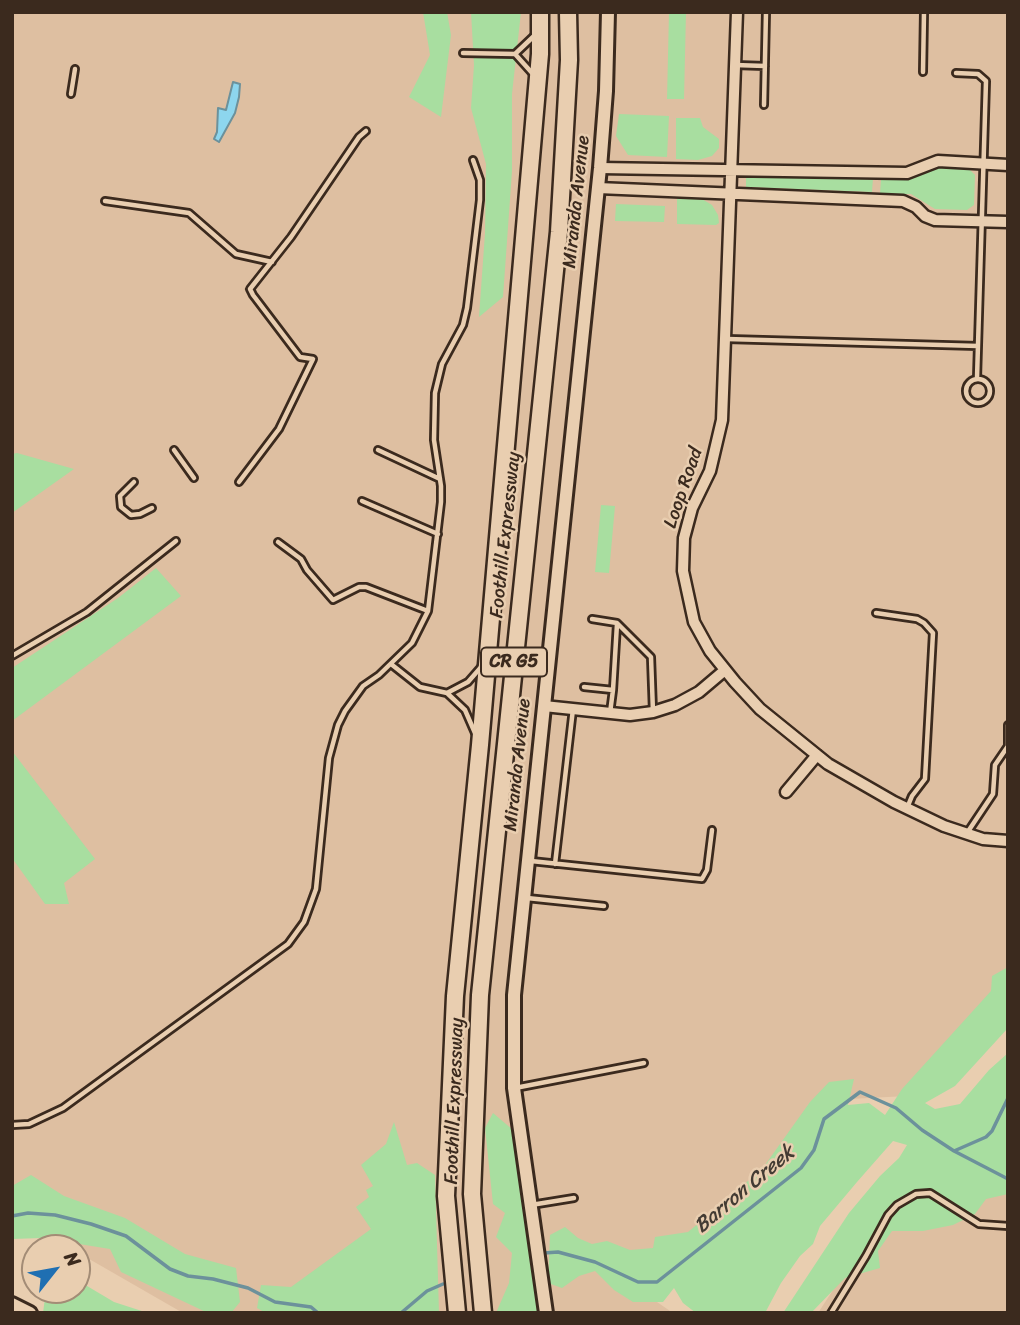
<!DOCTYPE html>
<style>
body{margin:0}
#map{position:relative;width:1020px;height:1325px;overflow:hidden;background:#e9ceb0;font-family:Sriracha,sans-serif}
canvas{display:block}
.frame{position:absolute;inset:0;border:14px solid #3b2a1e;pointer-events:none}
.north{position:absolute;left:21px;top:1234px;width:70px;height:70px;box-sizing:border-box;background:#e9ceb0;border:2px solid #a38c76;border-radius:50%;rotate:59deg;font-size:19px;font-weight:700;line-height:28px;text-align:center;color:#3b2a1e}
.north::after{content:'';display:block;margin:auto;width:24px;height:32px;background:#1f6fb2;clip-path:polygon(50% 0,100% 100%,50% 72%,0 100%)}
</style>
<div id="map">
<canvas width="1020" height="1325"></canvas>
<div class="frame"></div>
<div class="north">N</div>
</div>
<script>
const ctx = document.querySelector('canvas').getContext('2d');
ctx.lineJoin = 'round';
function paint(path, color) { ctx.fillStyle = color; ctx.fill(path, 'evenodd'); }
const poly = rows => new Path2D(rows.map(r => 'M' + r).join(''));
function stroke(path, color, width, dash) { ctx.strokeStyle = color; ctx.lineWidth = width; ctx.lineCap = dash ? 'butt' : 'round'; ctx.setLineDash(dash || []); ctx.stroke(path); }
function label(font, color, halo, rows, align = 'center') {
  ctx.font = font + ' Sriracha,sans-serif'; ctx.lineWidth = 5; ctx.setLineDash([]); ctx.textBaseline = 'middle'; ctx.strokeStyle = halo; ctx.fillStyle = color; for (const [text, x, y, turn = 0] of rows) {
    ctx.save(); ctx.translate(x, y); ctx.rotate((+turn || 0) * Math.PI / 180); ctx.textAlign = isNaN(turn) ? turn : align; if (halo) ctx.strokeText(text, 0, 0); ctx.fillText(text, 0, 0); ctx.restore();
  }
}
paint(poly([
 [12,12,1008,12,1008,987,907,1096,830,1100,725,1219,625,1280,673,1313,183,1313,77,1252,77,1248,70,1248,12,1215],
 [1008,1081,1008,1313,818,1313,899,1189]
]), '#debfa1');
paint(poly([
 [423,12,447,12,451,35,441,117,409,97,430,55],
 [471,12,521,12,512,94,512,171,503,297,479,317,485,233,486,164,471,108,474,65],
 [669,12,686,12,684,99,667,99],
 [619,114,669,116,667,157,628,155,616,136],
 [676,118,700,118,703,127,719,139,719,148,712,156,698,160,676,159],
 [936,166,967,167,975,175,974,205,967,210,935,209,911,194,880,194,881,179,911,179],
 [746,176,873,178,872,192,746,187],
 [677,198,702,199,712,205,718,215,719,223,716,225,677,224],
 [616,204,665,206,664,222,615,221],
 [17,453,74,469,12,513,12,454],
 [601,505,615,506,609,573,595,572],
 [156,568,181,596,12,721,12,668,118,598],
 [12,751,95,859,64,883,69,904,45,904,12,858],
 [1008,967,1008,1028,955,1086,925,1103,935,1109,960,1104,989,1070,1008,1053,1008,1194,986,1199,975,1214,953,1225,923,1231,892,1231,878,1251,880,1268,845,1278,811,1313,783,1313,849,1213,880,1176,899,1158,907,1145,893,1141,857,1182,820,1226,813,1244,800,1256,781,1283,765,1313,696,1313,683,1303,674,1288,663,1302,633,1302,614,1290,595,1271,579,1276,562,1288,548,1283,550,1235,565,1227,578,1238,592,1244,607,1241,630,1250,653,1248,655,1237,688,1232,733,1195,765,1165,810,1102,829,1082,854,1079,848,1105,869,1103,885,1115,902,1089,991,991,992,976],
 [493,1113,513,1130,540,1313,496,1313,509,1283,512,1253,496,1237,505,1213,493,1204,485,1128],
 [394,1122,407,1165,417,1163,435,1175,439,1313,266,1313,257,1308,261,1285,291,1287,371,1229,356,1207,369,1197,366,1190,373,1186,361,1165,386,1144],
 [31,1175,64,1196,125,1218,185,1254,236,1268,240,1302,231,1313,208,1313,121,1272,110,1249,42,1238,12,1239,12,1186],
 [77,1280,114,1302,148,1313,43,1313,46,1290,77,1290]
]), '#a8dea0');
const water = poly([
 [233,82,240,84,239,97,235,113,219,142,214,139,217,132,218,108,226,110,233,82]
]);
paint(water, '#8dd6ee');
stroke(water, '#6c919b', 2);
stroke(poly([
 [954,1151,986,1137,992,1131,1008,1098],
 [12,1216,28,1213,55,1215,91,1224,126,1236,170,1269,188,1276,213,1279,248,1288,275,1302,311,1307,318,1313],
 [544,1253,558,1252,595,1262,638,1282,657,1282,801,1168,814,1150,824,1119,860,1092,896,1108,922,1130,954,1151,1008,1179],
 [401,1313,427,1291,443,1284]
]), '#6c919b', 3.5);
const service = poly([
 [463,53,515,54,534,36],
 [515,54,533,74],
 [735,65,765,66],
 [923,72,924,12],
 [956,73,978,74,986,81,977,378],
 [71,94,75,69],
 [764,105,766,12],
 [105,201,189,213,236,254,272,262],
 [727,339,978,346],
 '966 391a12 12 0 1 1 24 0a12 12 0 1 1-24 0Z',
 [174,450,194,478],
 [378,450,440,479],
 [134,482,120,496,121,507,131,515,140,514,152,508],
 [239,482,279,429,313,359,300,357,253,295,250,289,291,237,359,137,366,131],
 [362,501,438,534],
 [278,542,301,559,307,570,333,600,359,587,366,587,428,611],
 [876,613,917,619,924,623,933,633,925,779,912,796,907,808],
 [592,619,617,623,651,657,653,712],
 [12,656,87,612,176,541],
 [391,664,420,687,447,693,465,710,475,733],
 [584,687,613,690,610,713],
 [613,690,617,624],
 [447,693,468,682,482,666],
 [967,833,993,794,995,765,1008,746,1008,725],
 [531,861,702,879,707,870,712,830],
 [555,864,573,709],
 [527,898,604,906],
 [515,1088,644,1063],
 [12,1125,29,1124,63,1108,288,944,304,922,316,889,329,758,338,725,345,711,363,686,379,675,412,643,428,611,441,502,441,486,434,440,435,393,442,364,463,325,467,308,480,200,480,180,473,160],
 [531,1205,574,1198],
 [831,1313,866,1256,888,1215,897,1205,916,1194,930,1193,979,1224,1008,1226]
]);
const minor = poly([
 [737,12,722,420,710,471,692,508,684,538,683,571,694,622,710,651,735,682,760,709,828,764,894,802,944,826,983,839,1008,841],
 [600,168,907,173,938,161,1008,165],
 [598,188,903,201,916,207,925,216,935,220,1008,222],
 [544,706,630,715,653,712,675,705,699,692,725,670],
 [786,792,817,755]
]);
const tertiary = poly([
 [546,1313,514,1088,514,995,600,168,606,91,608,12]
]);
const secondary = poly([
 [12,1304,30,1313]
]);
const trunk = poly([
 [457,1313,446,1196,455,996,480,745,540,54,540,12],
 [483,1313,472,1194,480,995,559,232,569,60,568,12]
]);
stroke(service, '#3b2a1e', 10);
stroke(minor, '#3b2a1e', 15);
stroke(tertiary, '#3b2a1e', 18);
stroke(secondary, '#3b2a1e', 18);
stroke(trunk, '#3b2a1e', 21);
stroke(service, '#e9ceb0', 4.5);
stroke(minor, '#e9ceb0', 10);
stroke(tertiary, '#e9ceb0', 12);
stroke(secondary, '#e9ceb0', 12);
stroke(trunk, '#e9ceb0', 16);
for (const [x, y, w] of [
 [514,662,66]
]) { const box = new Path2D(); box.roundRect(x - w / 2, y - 14.5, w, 29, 5); ctx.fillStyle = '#e9ceb0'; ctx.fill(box); stroke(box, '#3b2a1e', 2); }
label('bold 18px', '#3b2a1e', null, [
 ["CR G5",514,662]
]);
label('19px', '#3b2a1e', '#e9ceb0', [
 ["Miranda Avenue",577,202,-84],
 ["Loop Road",684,488,-71],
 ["Foothill Expressway",506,535,-84],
 ["Miranda Avenue",518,765,-84],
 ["Foothill Expressway",455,1101,-88]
]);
label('italic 21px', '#433b33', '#e9ceb0', [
 ["Barron Creek",745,1190,-40]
]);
</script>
